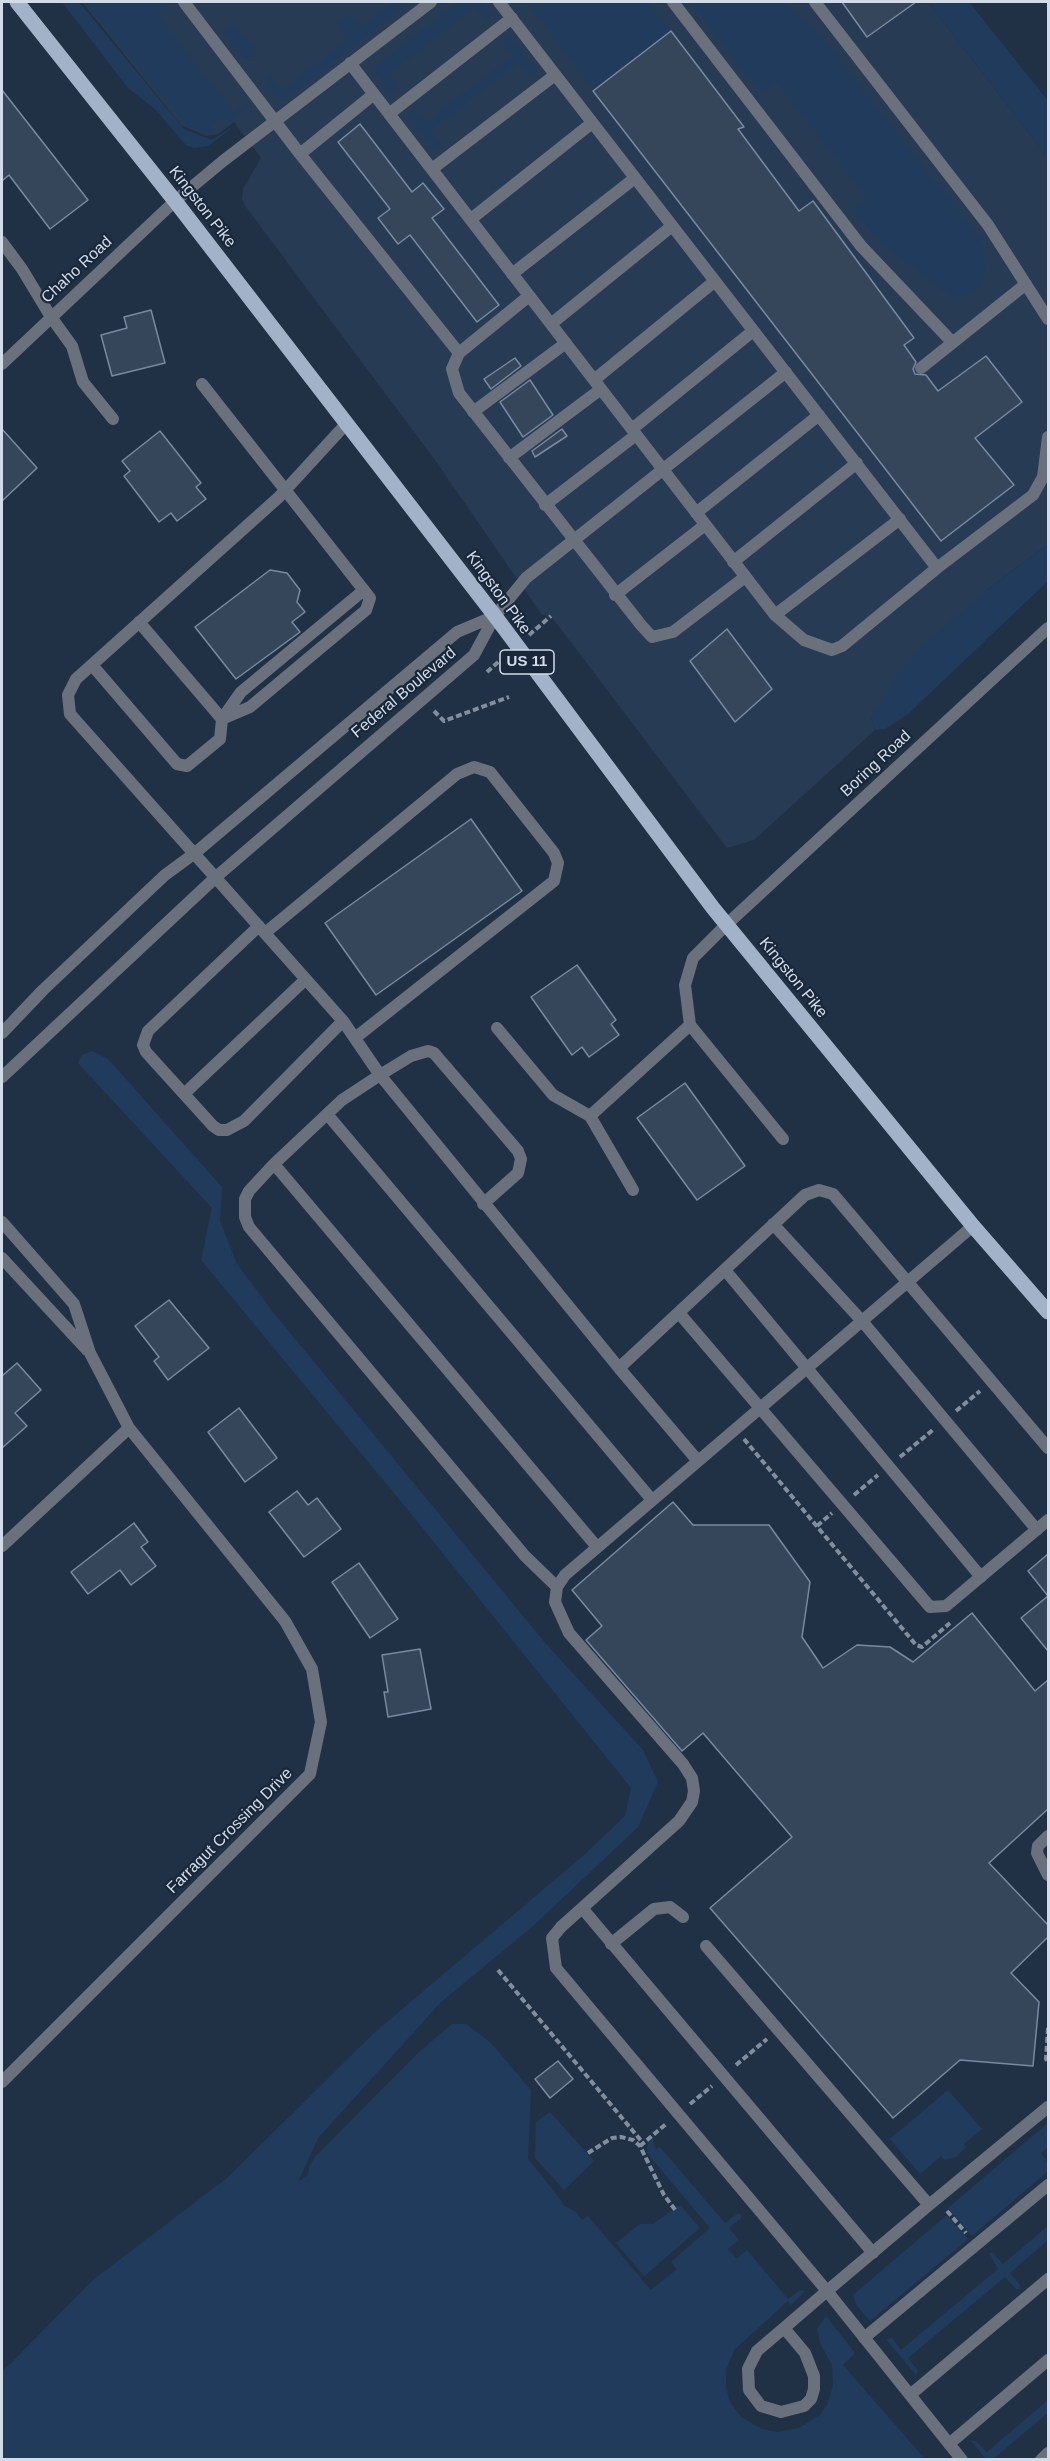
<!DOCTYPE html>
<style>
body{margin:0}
#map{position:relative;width:1050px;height:2461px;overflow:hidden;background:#213145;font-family:Arial,sans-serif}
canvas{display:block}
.frame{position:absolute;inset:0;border:3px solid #d2dce9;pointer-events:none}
</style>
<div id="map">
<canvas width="1050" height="2461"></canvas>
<div class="frame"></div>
</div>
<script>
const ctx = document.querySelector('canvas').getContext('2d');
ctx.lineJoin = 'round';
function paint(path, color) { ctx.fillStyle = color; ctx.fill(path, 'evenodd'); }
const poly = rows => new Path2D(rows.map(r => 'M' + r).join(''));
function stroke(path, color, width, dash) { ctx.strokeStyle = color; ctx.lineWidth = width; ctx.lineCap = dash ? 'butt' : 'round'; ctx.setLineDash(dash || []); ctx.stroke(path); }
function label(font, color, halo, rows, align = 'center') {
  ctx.font = font + ' Arial,sans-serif'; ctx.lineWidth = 4.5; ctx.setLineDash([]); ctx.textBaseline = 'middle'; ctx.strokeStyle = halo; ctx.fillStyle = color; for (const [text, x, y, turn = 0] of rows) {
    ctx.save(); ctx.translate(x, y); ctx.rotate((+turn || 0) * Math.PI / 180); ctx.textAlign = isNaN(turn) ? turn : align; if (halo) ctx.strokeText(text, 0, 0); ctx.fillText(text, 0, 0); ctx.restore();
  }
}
paint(poly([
 [82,2,928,2,1048,158,1048,544,988,589,871,718,875,730,754,840,727,848,551,616,542,615,435,460,246,207,242,200,243,189,261,158,234,122,218,134,206,136,181,125]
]), '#273b54');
paint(poly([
 [62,2,79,2,184,129,212,140,234,126,208,146,194,148,186,145,155,109,128,88],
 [85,2,147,2,150,5,155,2,168,2,156,13,234,113,246,104,251,106,230,122,222,117,211,125,212,132,187,126],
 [395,2,410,2,287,97,276,97,265,83,265,76,270,74,283,90,347,39,337,26,347,15,353,16,362,27],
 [459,2,483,2,492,15,484,18,475,7,389,74,398,89,393,93,388,91,376,73,377,65],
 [527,2,649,2,671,31,593,88],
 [694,2,782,2,821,36,978,236,984,247,986,269,977,287,966,296,950,296,880,242,854,210,867,197,777,82,765,91,760,91,698,12],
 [928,2,969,2,1048,101,1048,158],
 [231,26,238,27,254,48,254,57,244,58,227,36,226,32],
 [506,37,511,38,535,68,535,73,529,76,518,63,431,130,441,144,435,149,409,116,410,112,415,111,426,122,512,56,503,43],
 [1048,544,1048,581,908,714,885,729,875,730,871,718,897,676,927,642,988,589],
 [92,1051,108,1059,222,1187,220,1221,237,1264,273,1312,546,1644,643,1750,658,1782,638,1827,533,1926,441,2002,318,2138,298,2182,308,2175,309,2167,315,2157,417,2054,452,2024,466,2024,491,2043,531,2090,528,2159,561,2200,563,2205,576,2212,582,2220,588,2216,651,2290,677,2269,671,2262,710,2228,647,2153,648,2143,653,2138,655,2149,660,2147,725,2223,737,2214,741,2214,741,2218,729,2228,739,2240,728,2249,736,2259,747,2250,788,2299,800,2290,805,2291,791,2305,788,2301,734,2350,726,2370,726,2388,730,2402,741,2417,762,2429,777,2432,799,2428,820,2415,828,2403,833,2385,832,2365,820,2343,817,2329,826,2316,855,2353,843,2365,925,2459,2,2459,2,2372,93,2280,227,2178,374,2033,584,1855,625,1816,631,1788,408,1510,201,1260,212,1208,78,1063,82,1055],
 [948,2090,982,2129,964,2144,966,2147,956,2157,944,2160,941,2156,920,2174,890,2139],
 [550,2112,594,2161,564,2190,535,2158,536,2122],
 [1048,2123,1048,2147,1041,2153,1048,2163,1048,2171,972,2236,948,2208],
 [680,2205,700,2228,644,2276,616,2243,640,2224,653,2224],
 [947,2215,968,2239,870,2321,857,2306,853,2295],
 [1048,2226,1048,2240,1010,2273,1020,2285,1020,2289,1016,2289,1005,2277,908,2358,918,2371,916,2375,886,2339,892,2338,901,2350,998,2269,989,2253,993,2253,1003,2264],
 [1048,2400,1048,2413,993,2459,986,2459,971,2441,976,2441,987,2452]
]), '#213b5d');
const building = poly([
 [842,2,916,2,867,37,842,2],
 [671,31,744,127,738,129,799,211,813,201,914,338,904,345,916,362,913,369,915,374,926,375,938,391,986,356,1022,402,975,438,1014,485,941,541,593,91,671,31],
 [2,90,88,200,50,229,9,175,2,181,2,90],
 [360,124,412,192,423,183,444,209,432,218,499,305,477,322,410,235,398,244,378,218,390,209,338,142,360,124],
 [151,310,165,363,112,376,101,335,127,328,124,317,151,310],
 [515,358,521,366,491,389,484,379,515,358],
 [530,380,553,415,523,437,500,402,530,380],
 [2,429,37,468,2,501,2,429],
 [562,429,567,436,535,457,532,451,562,429],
 [160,431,201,483,196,487,206,499,177,521,171,513,159,522,124,476,130,471,122,461,160,431],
 [270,570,287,573,300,590,297,602,305,612,292,622,300,632,236,679,195,627,270,570],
 [727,629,772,689,735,722,690,661,727,629],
 [471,819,522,891,376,995,325,923,471,819],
 [577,965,616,1020,611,1024,619,1035,589,1057,582,1047,572,1055,531,997,577,965],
 [685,1083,745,1166,697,1200,637,1118,685,1083],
 [169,1300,209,1348,168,1380,154,1361,159,1357,135,1326,169,1300],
 [17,1363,41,1390,15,1413,27,1426,2,1448,2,1376,17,1363],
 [239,1408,277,1458,245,1482,208,1432,239,1408],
 [297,1491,308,1505,317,1498,341,1529,304,1557,269,1512,297,1491],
 [673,1502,693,1525,769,1525,810,1582,802,1637,823,1668,857,1645,890,1647,913,1662,972,1613,1035,1691,1048,1680,1048,1809,989,1863,1048,1925,1048,1937,1011,1973,1039,2002,1033,2066,960,2060,893,2118,710,1908,792,1837,703,1733,682,1751,586,1640,602,1626,572,1590,673,1502],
 [134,1523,148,1542,141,1547,156,1566,131,1585,120,1570,88,1594,71,1572,134,1523],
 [1048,1554,1048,1651,1021,1618,1048,1596,1028,1571,1048,1554],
 [359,1563,398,1619,370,1638,332,1582,359,1563],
 [420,1649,431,1709,388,1717,384,1692,388,1692,382,1655,420,1649],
 [558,2061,573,2079,550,2098,535,2079,558,2061]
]);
paint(building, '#35465b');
stroke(building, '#788aa1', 1.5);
stroke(poly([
 [529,635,551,616],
 [487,672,505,656],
 [434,711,444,721,509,697],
 [956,1411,980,1391],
 [744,1439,916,1645,922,1647,950,1623],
 [900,1457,934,1429],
 [854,1495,878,1475],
 [817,1526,832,1513],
 [498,1970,643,2143],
 [1048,2028,1046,2059,1048,2062],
 [736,2065,767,2039],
 [690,2104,712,2086],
 [640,2146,666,2124],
 [588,2153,612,2138,621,2137,633,2140,640,2146,664,2195,676,2211],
 [947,2211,966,2233]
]), '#828e9e', 4, [6, 3]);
stroke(poly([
 [184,2,300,154,459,353,452,369,459,393,641,625,652,637,673,632,745,577],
 [499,2,937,568],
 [673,2,861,246,952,342],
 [815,2,988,225,1048,319],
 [350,63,775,615,804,640,832,650,842,646,937,568,1033,495,1043,477,1048,437],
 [389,114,512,18],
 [300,154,374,94],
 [432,169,555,75],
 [175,201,223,161,431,2],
 [471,219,592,123],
 [2,242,22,269,51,317,72,346,83,382,113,419],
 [512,274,635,178],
 [551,324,672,226],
 [459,353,529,296],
 [921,368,1026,284],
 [594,380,715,281],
 [202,384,370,598,366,610,250,707,222,719],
 [473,412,566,343],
 [346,424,279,497,76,679,68,695,70,714,343,1021,380,1075,411,1056,428,1051,434,1053,518,1151,521,1159,518,1173,483,1204],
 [632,429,753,331],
 [509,458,601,389],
 [545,505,636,435],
 [696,513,819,415],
 [733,562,857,463],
 [615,595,705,525],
 [775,615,900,519],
 [495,616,526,578,786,372],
 [139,622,222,719],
 [92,665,177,764,187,766,220,739,222,719,241,692,364,590],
 [726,925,693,958,685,985,690,1025,783,1139],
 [259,926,148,1031,143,1045,146,1052,213,1126,219,1130,227,1130,244,1121,343,1021],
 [265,933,457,774,474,767,490,772,554,853,558,863,554,881,355,1038],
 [497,1028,553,1095,590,1116,633,1190],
 [184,1094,306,979],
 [327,1114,652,1500],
 [590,1116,690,1025],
 [274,1164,597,1547],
 [773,1224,862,1321,1037,1530],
 [725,1270,981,1577],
 [679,1313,930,1607,946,1606,1048,1520],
 [698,1461,619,1368,805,1195,819,1190,833,1194,1048,1448],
 [557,1587,525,1556,249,1227,245,1217,245,1199,249,1191,274,1164,342,1100,380,1075,619,1368],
 [1048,1836,1038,1846,1037,1853,1048,1875],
 [582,1908,873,2253],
 [611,1944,654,1909,670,1907,683,1917],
 [706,1946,929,2205],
 [784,2328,805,2353,814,2376,814,2389,811,2399,804,2406,781,2412,761,2406,749,2390,748,2369,757,2351,784,2328,827,2291,929,2205,1048,2107],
 [864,2338,1048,2185],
 [910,2395,1048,2279],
 [949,2444,1048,2360],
 [962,2460,827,2291,556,1968,552,1938,561,1927,679,1821,692,1802,694,1791,692,1778,683,1764,569,1633,555,1602,557,1587,565,1575,973,1226],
 [1041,2460,1048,2453]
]), '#6a717c', 12);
stroke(poly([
 [2,364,175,201],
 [726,925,1048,628],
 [2,1033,43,990,165,875,195,853,457,632,495,616],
 [2,1077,216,877,474,655,495,616],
 [2,1222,74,1304,90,1353,129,1428,285,1621,312,1669,321,1722,310,1774,2,2082],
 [2,1258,87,1350],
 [2,1546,129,1428]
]), '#6a717c', 12);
stroke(poly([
 [17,2,175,201,495,616,713,908,973,1226,1048,1312]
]), '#a2b2c8', 15);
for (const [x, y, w] of [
 [527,662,54]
]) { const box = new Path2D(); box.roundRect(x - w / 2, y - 12, w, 24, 4.5); ctx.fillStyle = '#18273a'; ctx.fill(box); stroke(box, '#d2dce9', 1.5); }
label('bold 15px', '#d2dce9', null, [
 ["US 11",527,662]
]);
label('16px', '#d2dce9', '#18273a', [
 ["Kingston Pike",202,207,52],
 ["Chaho Road",77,270,-43],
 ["Kingston Pike",498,593,54],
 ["Federal Boulevard",404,693,-40],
 ["Boring Road",876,764,-43],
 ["Kingston Pike",793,978,51],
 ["Farragut Crossing Drive",230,1831,-45]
]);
</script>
